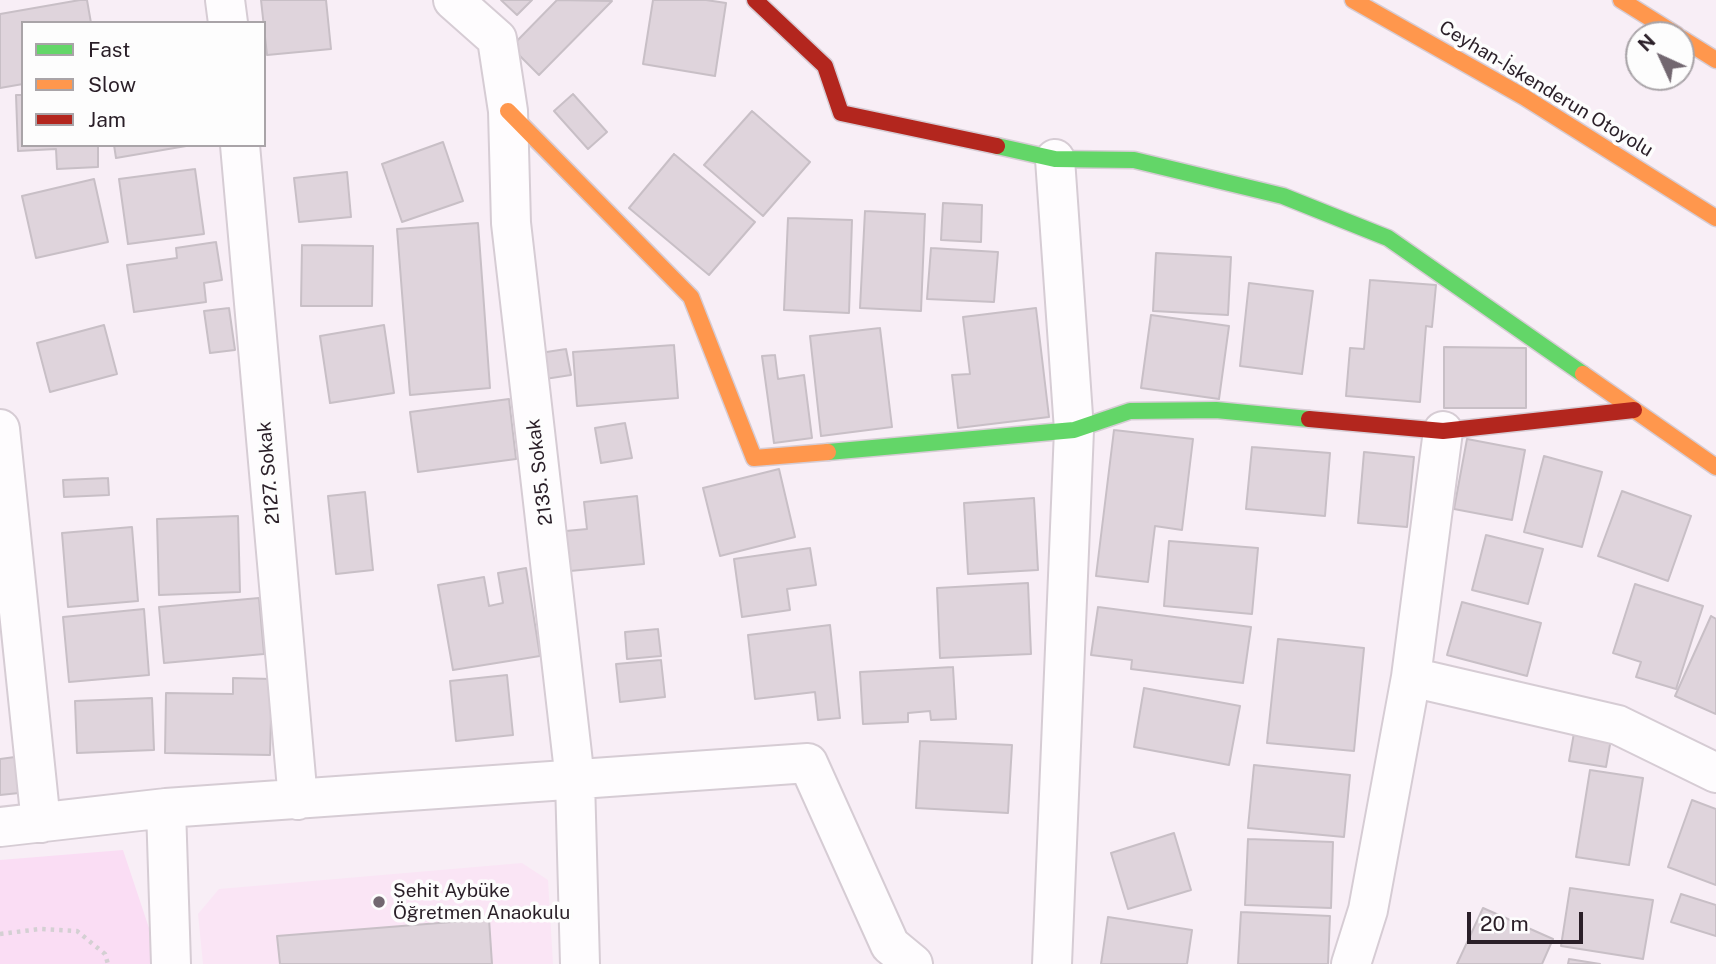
<!DOCTYPE html>
<meta charset="utf-8">
<style>
body{margin:0}
#map{position:relative;width:1716px;height:964px;overflow:hidden;background:#f8eef6;font-family:"Public Sans",sans-serif}
canvas{display:block}
.legend{position:absolute;left:21px;top:21px;width:245px;height:126px;box-sizing:border-box;background:#fdfdfd;border:2px solid #a9a4a8;margin:0;padding:9px 12px;list-style:none;font-size:21px;color:#2a1f28}
.legend li{display:flex;align-items:center;gap:14px;height:35px}
.legend b{width:35px;border:2px solid #a9a4a8}
.north{position:absolute;left:1625px;top:21px;width:70px;height:70px;box-sizing:border-box;background:#fdfdfd;border:2px solid #a9a4a8;border-radius:50%;rotate:315deg;font-size:19px;font-weight:700;line-height:28px;text-align:center;color:#2a1f28}
.north::after{content:'';display:block;margin:auto;width:24px;height:32px;background:#726770;clip-path:polygon(50% 0,100% 100%,50% 72%,0 100%)}
.scale{position:absolute;left:1467px;top:912px;width:116px;height:32px;box-sizing:border-box;border:4px solid #2a1f28;border-top:0;padding-left:9px;font-size:21px;line-height:24px;white-space:nowrap;color:#2a1f28;-webkit-text-stroke:5px #fdfdfd;paint-order:stroke}
</style>
<div id="map">
<canvas width="1716" height="964"></canvas>
<ul class="legend">
<li><b style="height:9px;background:#63d668"></b>Fast</li>
<li><b style="height:9px;background:#ff974d"></b>Slow</li>
<li><b style="height:9px;background:#b3261e"></b>Jam</li>
</ul>
<div class="north">N</div>
<div class="scale">20 m</div>
</div>
<script>
const ctx = document.querySelector('canvas').getContext('2d');
ctx.lineJoin = 'round';
function paint(path, color) { ctx.fillStyle = color; ctx.fill(path, 'evenodd'); }
const poly = rows => new Path2D(rows.map(r => 'M' + r).join(''));
function stroke(path, color, width, dash) { ctx.strokeStyle = color; ctx.lineWidth = width; ctx.lineCap = dash ? 'butt' : 'round'; ctx.setLineDash(dash || []); ctx.stroke(path); }
function label(font, color, halo, rows, align = 'center') {
  ctx.font = font + ' "Public Sans",sans-serif'; ctx.lineWidth = 7; ctx.setLineDash([]); ctx.textBaseline = 'middle'; ctx.strokeStyle = halo; ctx.fillStyle = color; for (const [text, x, y, turn = 0] of rows) {
    ctx.save(); ctx.translate(x, y); ctx.rotate((+turn || 0) * Math.PI / 180); ctx.textAlign = isNaN(turn) ? turn : align; if (halo) ctx.strokeText(text, 0, 0); ctx.fillText(text, 0, 0); ctx.restore();
  }
}
paint(poly([
 [522,863,548,880,553,964,203,964,198,914,219,889]
]), '#fae5f5');
paint(poly([
 [123,850,161,964,0,964,0,860]
]), '#faddf4');
const building = poly([
 [80,0,87,0,91,23,23,23,23,84,0,88,0,14,80,0],
 [261,0,326,0,331,49,267,55,261,0],
 [501,0,532,0,517,15,501,0],
 [557,0,612,1,539,75,511,47,557,0],
 [653,0,706,0,726,3,715,76,643,64,653,0],
 [573,94,607,132,588,149,554,111,573,94],
 [16,95,23,95,23,145,98,145,98,167,57,169,56,149,18,151,16,95],
 [752,111,810,162,763,216,704,165,752,111],
 [443,142,463,201,402,222,382,164,443,142],
 [114,145,192,145,116,158,114,145],
 [674,154,755,222,709,275,629,208,674,154],
 [195,169,204,234,128,244,119,179,195,169],
 [347,172,351,217,299,222,294,178,347,172],
 [94,179,108,242,36,258,22,196,94,179],
 [943,203,982,205,981,242,941,240,943,203],
 [865,211,925,214,921,311,860,308,865,211],
 [788,218,852,220,849,313,784,310,788,218],
 [478,223,490,388,410,395,397,229,478,223],
 [216,242,222,280,204,283,206,302,134,312,127,265,177,258,176,248,216,242],
 [302,245,373,246,372,306,301,306,302,245],
 [931,248,998,252,994,302,927,299,931,248],
 [1156,253,1231,257,1228,315,1153,311,1156,253],
 [1370,280,1436,285,1432,327,1426,326,1420,402,1346,396,1350,348,1364,349,1370,280],
 [1249,283,1313,291,1302,374,1240,366,1249,283],
 [229,308,235,350,210,353,204,311,229,308],
 [1036,308,1049,417,958,428,952,375,970,374,963,317,1036,308],
 [1151,315,1229,326,1219,399,1141,388,1151,315],
 [104,325,117,374,50,392,37,343,104,325],
 [384,325,394,393,330,403,320,336,384,325],
 [880,328,892,427,821,436,810,336,880,328],
 [674,345,678,398,577,406,573,352,674,345],
 [1444,347,1526,348,1526,408,1444,408,1444,347],
 [566,349,571,375,545,379,540,353,566,349],
 [775,355,778,379,804,375,812,438,774,443,762,356,775,355],
 [509,399,516,459,418,472,410,412,509,399],
 [625,423,632,458,601,463,595,428,625,423],
 [1114,430,1193,439,1182,530,1155,526,1148,582,1096,576,1114,430],
 [1467,439,1525,450,1512,520,1454,509,1467,439],
 [1252,447,1330,453,1325,516,1246,509,1252,447],
 [1364,452,1414,457,1407,527,1358,523,1364,452],
 [1544,456,1602,472,1582,547,1524,532,1544,456],
 [779,469,795,537,720,556,703,488,779,469],
 [108,478,109,495,64,497,63,480,108,478],
 [1622,491,1691,516,1668,581,1598,556,1622,491],
 [365,492,373,570,336,574,328,496,365,492],
 [637,496,644,564,570,571,566,531,587,529,584,502,637,496],
 [1034,498,1038,570,968,574,964,503,1034,498],
 [238,516,240,592,159,595,157,519,238,516],
 [132,527,138,601,68,607,62,533,132,527],
 [1486,535,1543,549,1528,604,1472,590,1486,535],
 [1169,541,1258,548,1252,614,1164,606,1169,541],
 [810,548,816,585,787,589,790,610,742,617,734,559,810,548],
 [526,568,540,656,453,670,438,585,484,577,489,606,503,603,498,573,526,568],
 [1028,583,1031,654,940,658,937,588,1028,583],
 [1635,584,1703,606,1676,689,1636,677,1641,662,1613,653,1635,584],
 [259,598,264,654,164,663,159,607,259,598],
 [1462,602,1541,623,1527,676,1447,655,1462,602],
 [1098,607,1251,627,1243,683,1131,669,1132,660,1091,655,1098,607],
 [144,609,149,675,69,682,63,617,144,609],
 [1711,616,1716,619,1716,714,1675,696,1711,616],
 [830,625,840,718,818,720,815,692,755,699,748,635,830,625],
 [658,629,661,656,627,659,625,632,658,629],
 [1278,639,1364,648,1354,751,1267,743,1278,639],
 [661,660,665,697,620,702,616,664,661,660],
 [953,667,956,719,931,720,930,711,908,713,908,722,863,724,860,672,953,667],
 [507,675,513,735,456,741,450,681,507,675],
 [233,678,272,679,270,755,165,753,166,693,233,694,233,678],
 [1144,688,1240,706,1229,765,1134,747,1144,688],
 [152,698,154,750,77,753,75,701,152,698],
 [1574,733,1611,739,1606,767,1569,761,1574,733],
 [920,741,1012,745,1008,813,916,808,920,741],
 [15,757,19,793,0,795,0,759,15,757],
 [1254,765,1350,775,1344,837,1248,828,1254,765],
 [1590,770,1643,778,1629,865,1576,857,1590,770],
 [1692,800,1716,809,1716,885,1668,867,1692,800],
 [1174,833,1191,890,1128,909,1111,853,1174,833],
 [1248,839,1333,842,1331,908,1245,905,1248,839],
 [1570,888,1653,900,1643,959,1561,946,1570,888],
 [1681,894,1716,905,1716,936,1671,922,1681,894],
 [1483,908,1553,939,1542,964,1457,964,1483,908],
 [1241,912,1330,916,1328,964,1238,964,1241,912],
 [1108,917,1192,930,1187,964,1101,964,1108,917],
 [489,919,492,964,280,964,277,936,489,919],
 [1569,959,1600,964,1568,964,1569,959]
]);
paint(building, '#dfd4dc');
stroke(building, '#c8bfc6', 2);
const street = poly([
 [225,0,228,23],
 [453,0,497,39,508,111,511,223,575,780,580,964],
 [240,145,298,800],
 [0,429,41,823],
 [1411,677,1618,725,1716,773],
 [166,808,171,964],
 [0,827,166,808,808,763,890,945,913,964],
 [1052,964,1074,430,1055,159],
 [1351,964,1368,910,1411,677,1443,431]
]);
const fast = poly([
 [997,146,1055,159,1134,160,1283,196,1388,238,1583,374],
 [828,452,1074,430,1130,411,1216,410,1309,419]
]);
const slow = poly([
 [1353,0,1524,97,1716,218],
 [1621,0,1677,35],
 [1681,38,1716,60],
 [508,111,691,297,754,458,828,452],
 [1583,374,1716,467]
]);
const jam = poly([
 [755,0,825,66,841,113,997,146],
 [1309,419,1443,431,1634,410]
]);
stroke(street, '#d6ccd4', 42);
stroke(fast, '#d6ccd4', 19);
stroke(slow, '#d6ccd4', 19);
stroke(jam, '#d6ccd4', 19);
stroke(poly([
 [0,934,40,929,77,931,105,954,108,964]
]), '#d4d0d3', 4.5, [3.5, 5]);
stroke(street, '#fefcfe', 38);
stroke(fast, '#63d668', 16);
stroke(slow, '#ff974d', 16);
stroke(jam, '#b3261e', 16);
for (const [x, y, r, color] of [
 [379,902,7,"#726770"]
]) { const dot = new Path2D(); dot.arc(x, y, r, 0, 2 * Math.PI); ctx.fillStyle = color; ctx.fill(dot); stroke(dot, '#fdfdfd', 2.5); }
label('19px', '#2a1f28', '#fdfdfd', [
 ["Ceyhan-İskenderun Otoyolu",1546,89,31],
 ["2135. Sokak",540,472,-97],
 ["2127. Sokak",269,473,-95]
]);
label('19px', '#2a1f28', '#fdfdfd', [
 ["Şehit Aybüke",393,891],
 ["Öğretmen Anaokulu",393,913]
], 'left');
</script>
